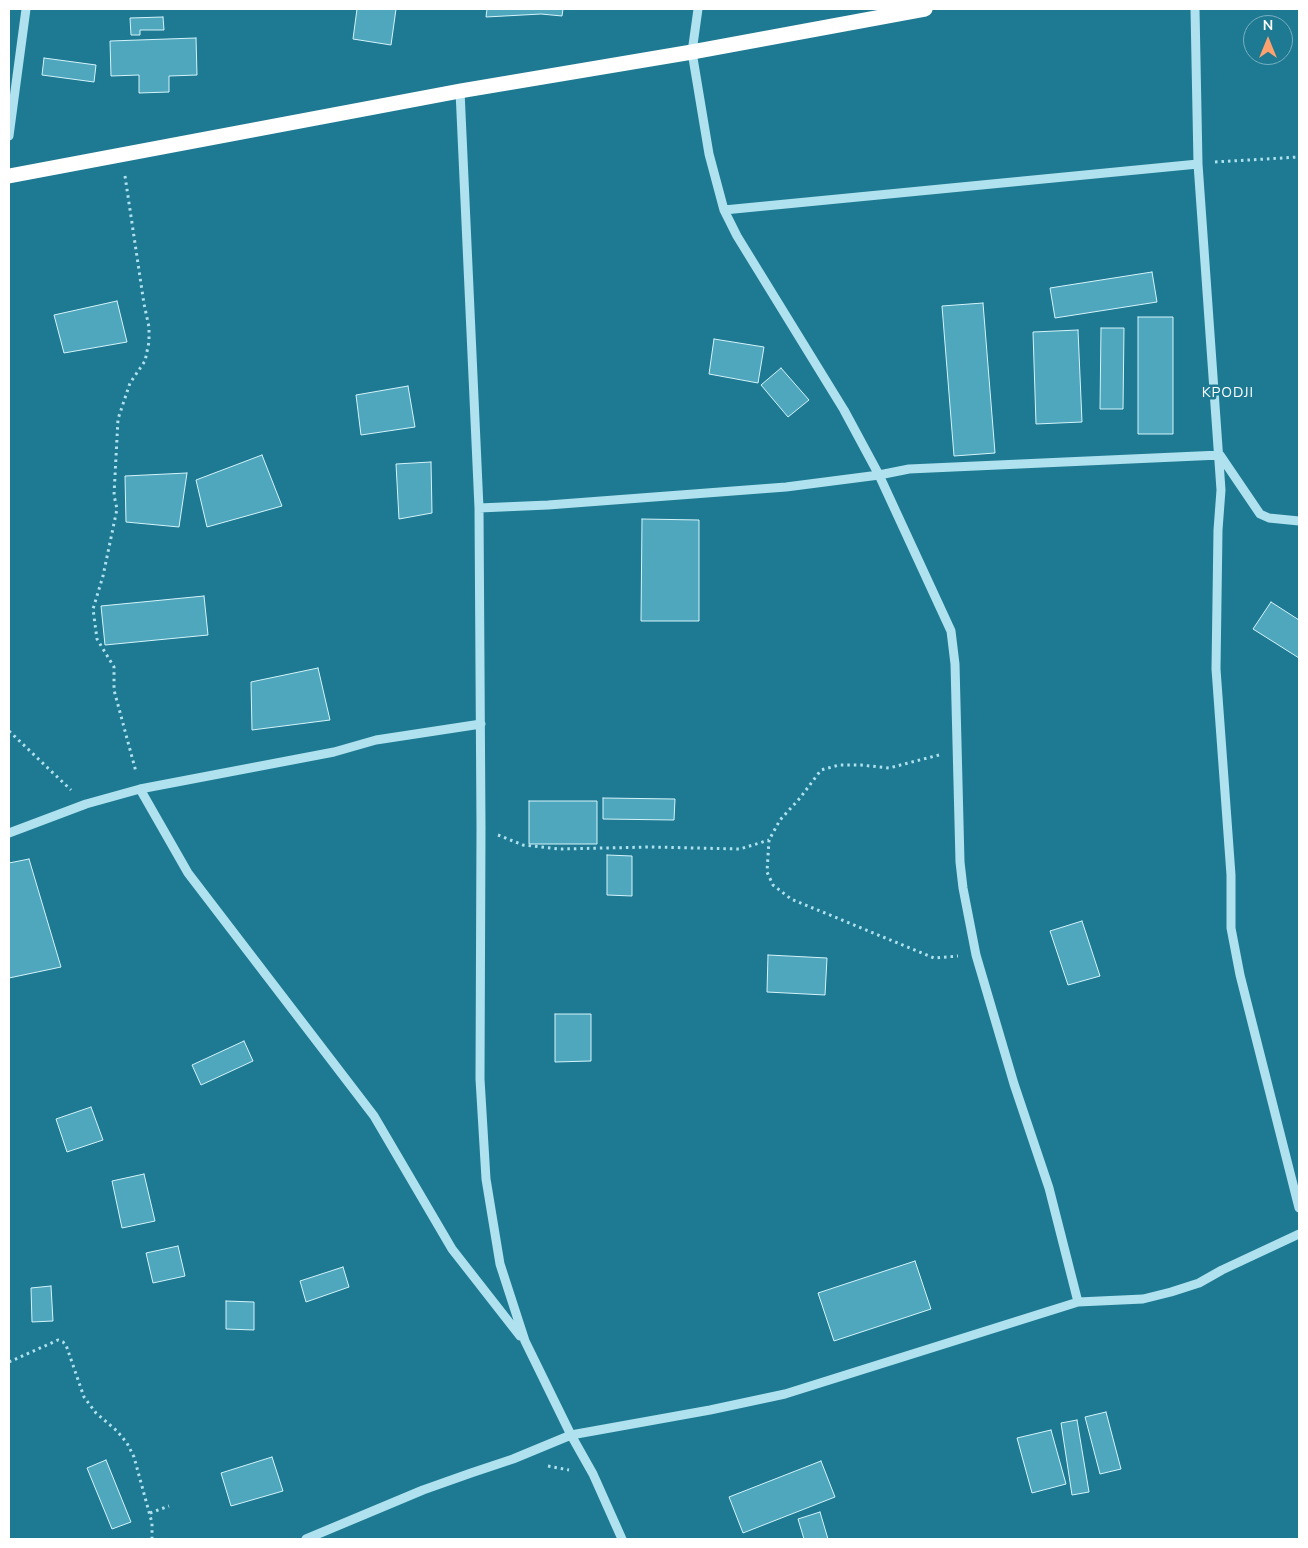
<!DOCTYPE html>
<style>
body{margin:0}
#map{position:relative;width:1308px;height:1548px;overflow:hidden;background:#1e7a93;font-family:"Nunito Sans",sans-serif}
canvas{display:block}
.frame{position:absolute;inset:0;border:10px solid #fff;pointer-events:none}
.north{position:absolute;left:1243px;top:15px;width:50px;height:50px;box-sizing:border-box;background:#1e7a93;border:1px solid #78afbe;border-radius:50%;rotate:0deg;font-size:14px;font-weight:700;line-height:20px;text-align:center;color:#fff}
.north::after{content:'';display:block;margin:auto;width:18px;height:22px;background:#fda16f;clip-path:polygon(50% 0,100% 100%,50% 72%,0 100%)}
</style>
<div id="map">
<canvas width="1308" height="1548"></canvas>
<div class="frame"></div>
<div class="north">N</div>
</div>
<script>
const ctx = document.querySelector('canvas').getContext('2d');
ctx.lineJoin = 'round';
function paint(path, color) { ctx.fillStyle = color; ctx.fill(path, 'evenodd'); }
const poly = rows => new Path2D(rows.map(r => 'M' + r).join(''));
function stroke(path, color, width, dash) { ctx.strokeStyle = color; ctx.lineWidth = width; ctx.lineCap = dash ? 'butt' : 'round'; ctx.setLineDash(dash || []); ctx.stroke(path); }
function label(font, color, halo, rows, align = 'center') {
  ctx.font = font + ' "Nunito Sans",sans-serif'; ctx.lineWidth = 5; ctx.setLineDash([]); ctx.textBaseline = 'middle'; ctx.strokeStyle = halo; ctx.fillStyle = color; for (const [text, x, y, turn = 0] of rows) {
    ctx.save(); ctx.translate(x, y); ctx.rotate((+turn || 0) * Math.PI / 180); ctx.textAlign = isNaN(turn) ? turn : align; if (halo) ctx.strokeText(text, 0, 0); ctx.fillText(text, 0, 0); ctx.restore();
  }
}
const building = poly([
 [357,9,396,9,391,45,353,39,357,9],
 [487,9,563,9,562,16,541,14,486,17,487,9],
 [163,17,164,30,140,30,140,35,131,35,130,18,163,17],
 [196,38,197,75,169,76,169,92,139,93,139,75,111,76,110,41,196,38],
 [44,58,96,65,94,82,42,75,44,58],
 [1152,272,1157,302,1055,318,1050,288,1152,272],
 [117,301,127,342,64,353,54,315,117,301],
 [983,303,995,453,954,456,942,306,983,303],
 [1138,317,1173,317,1173,434,1138,434,1138,317],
 [1101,328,1124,328,1123,409,1100,409,1101,328],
 [1078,330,1082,422,1036,424,1033,332,1078,330],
 [714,339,764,347,758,383,709,374,714,339],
 [781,368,809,400,788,417,761,385,781,368],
 [408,386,415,427,361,435,356,395,408,386],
 [262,455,282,506,207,527,196,480,262,455],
 [431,462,432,513,399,519,396,464,431,462],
 [187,473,179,527,126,522,125,476,187,473],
 [642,519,699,520,699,621,641,621,642,519],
 [204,596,208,635,105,645,101,606,204,596],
 [1271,602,1299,620,1299,658,1253,629,1271,602],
 [318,668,330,720,252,730,251,682,318,668],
 [603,798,675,799,674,820,603,819,603,798],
 [529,801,597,801,597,844,529,844,529,801],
 [607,855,632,856,632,896,607,895,607,855],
 [29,859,61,967,9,978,9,863,29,859],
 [1082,921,1100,976,1068,985,1050,931,1082,921],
 [768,955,827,958,825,995,767,992,768,955],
 [555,1014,591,1014,591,1061,555,1062,555,1014],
 [244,1041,253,1061,201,1085,192,1065,244,1041],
 [91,1107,103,1140,67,1152,56,1119,91,1107],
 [144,1174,155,1221,122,1228,112,1181,144,1174],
 [178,1246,185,1276,153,1283,146,1253,178,1246],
 [915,1261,931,1309,834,1341,818,1293,915,1261],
 [343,1267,349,1287,306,1302,300,1281,343,1267],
 [51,1286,53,1321,32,1322,31,1288,51,1286],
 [226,1301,254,1302,254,1330,226,1329,226,1301],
 [1106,1412,1121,1469,1100,1474,1085,1417,1106,1412],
 [1077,1420,1089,1492,1072,1495,1061,1423,1077,1420],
 [1051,1430,1066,1484,1032,1493,1017,1438,1051,1430],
 [272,1457,283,1491,231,1506,221,1473,272,1457],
 [106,1460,131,1522,112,1529,87,1468,106,1460],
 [821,1461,835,1497,743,1533,729,1497,821,1461],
 [820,1512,828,1539,804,1539,798,1519,820,1512]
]);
paint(building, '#4fa7bd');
stroke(building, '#d5f3fa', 1);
stroke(poly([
 [1215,162,1299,157],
 [125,176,144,304,149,327,149,342,145,361,130,383,118,419,114,495,117,509,103,576,93,609,97,639,114,667,114,690,136,772],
 [9,731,71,790],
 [939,755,889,768,861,765,839,765,821,770,800,798,780,820,769,840,767,872,773,885,791,899,934,958,958,956],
 [498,835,523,845,560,849,651,847,740,849,769,840],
 [9,1362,58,1340,63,1342,66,1345,84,1397,96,1413,117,1431,127,1443,134,1457,152,1523,152,1539],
 [548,1466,569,1470],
 [150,1513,169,1506]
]), '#afe2ee', 3, [2.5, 4]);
stroke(poly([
 [1195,9,1198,164,1221,490,1218,530,1216,669,1231,875,1231,928,1240,975,1299,1208],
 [460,91,479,508,481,828,480,1079,486,1179,500,1264,525,1341,571,1435,593,1474,622,1539],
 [9,136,26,9],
 [724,210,1198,164],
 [479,508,548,505,786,487,879,475,844,410,737,236,724,210,709,154,692,52,698,9],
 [140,789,188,873,374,1116,452,1249,520,1336],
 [9,833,86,804,140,789,334,752,376,740,481,724],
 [1078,1302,1143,1299,1171,1292,1199,1283,1222,1270,1299,1234],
 [306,1539,423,1490,471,1473,513,1459,571,1435,710,1410,785,1394,1078,1302,1049,1188,1014,1084,976,955,963,888,960,862,955,664,951,631,879,475,909,469,1220,455,1260,514,1269,518,1299,521]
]), '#afe2ee', 9);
stroke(poly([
 [9,176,460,91,692,52,925,9]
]), '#fff', 15);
ctx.letterSpacing = '1px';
label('14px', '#fff', '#1e7a93', [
 ["KPODJI",1228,394]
]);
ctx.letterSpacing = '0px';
</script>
